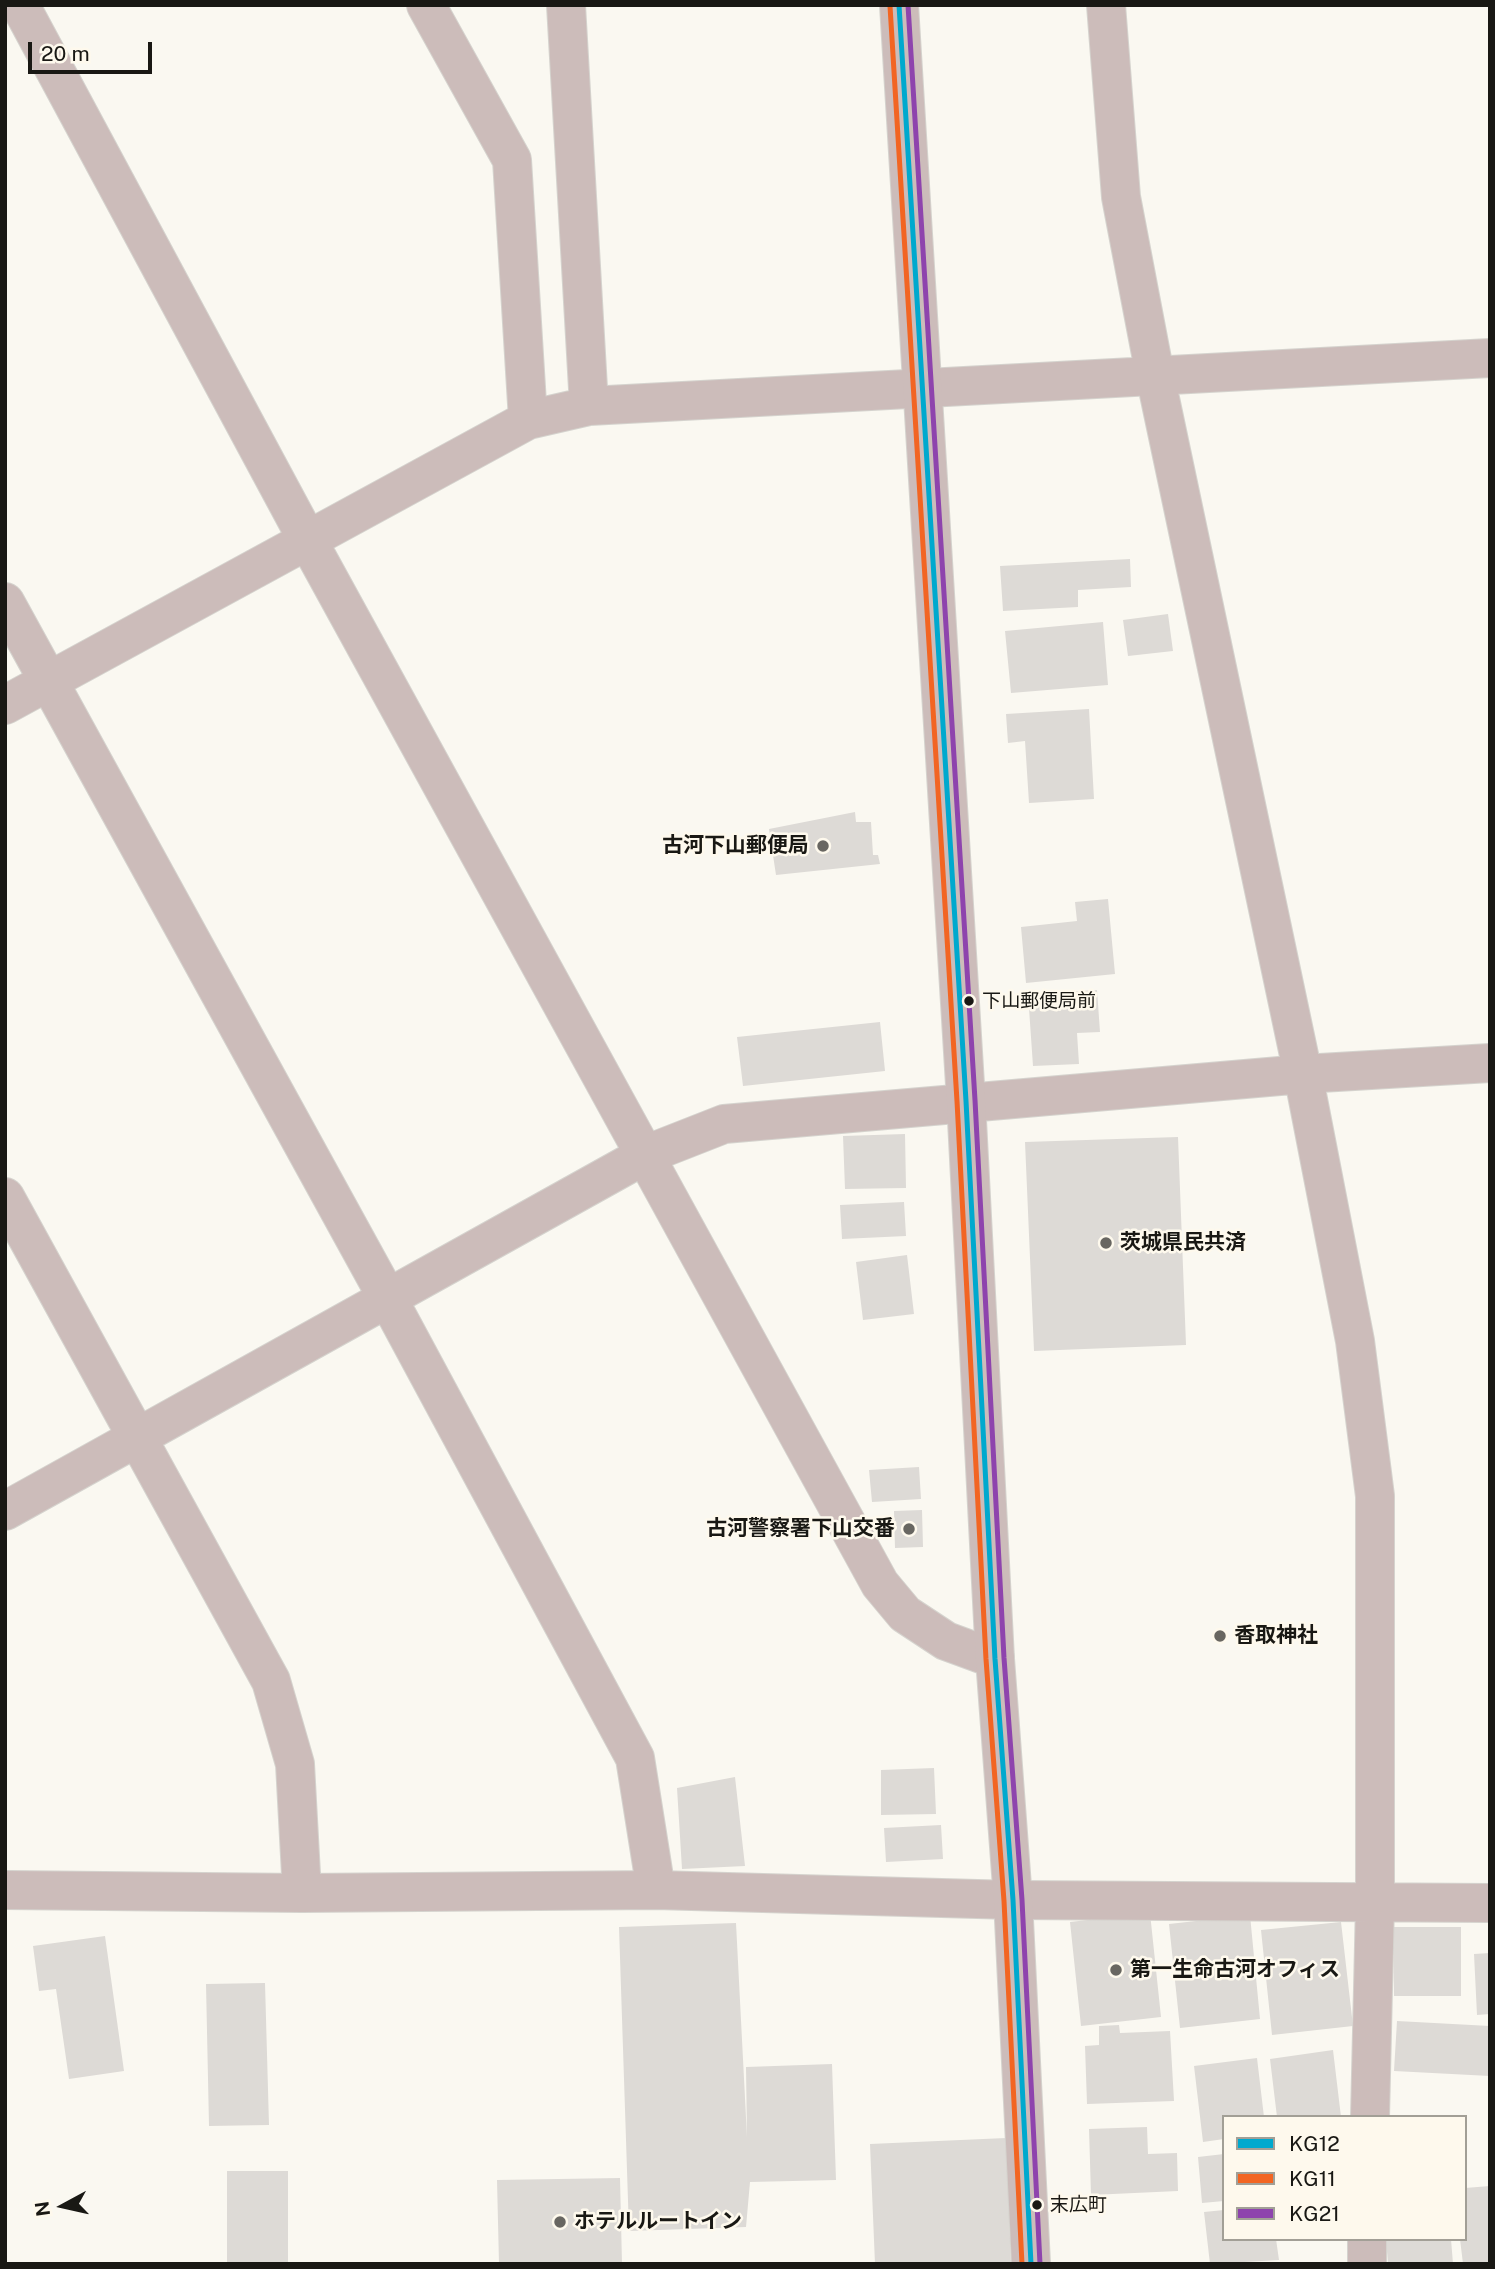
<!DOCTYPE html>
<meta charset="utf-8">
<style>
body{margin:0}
#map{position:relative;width:1495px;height:2269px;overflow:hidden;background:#faf8f1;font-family:"Public Sans",sans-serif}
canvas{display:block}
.frame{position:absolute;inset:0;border:7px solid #191814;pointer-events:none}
.legend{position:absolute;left:1222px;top:2115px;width:245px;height:126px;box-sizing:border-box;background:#fef9ed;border:2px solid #a29f96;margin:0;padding:9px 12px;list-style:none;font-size:21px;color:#191814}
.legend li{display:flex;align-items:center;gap:14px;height:35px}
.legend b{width:35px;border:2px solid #a29f96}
.north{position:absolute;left:28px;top:2171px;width:70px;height:70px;-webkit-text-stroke:5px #fef9ed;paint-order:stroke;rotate:262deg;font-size:19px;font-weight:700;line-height:28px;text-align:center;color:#191814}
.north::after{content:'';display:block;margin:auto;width:24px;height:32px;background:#191814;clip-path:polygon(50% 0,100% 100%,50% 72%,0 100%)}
.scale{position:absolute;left:28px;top:42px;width:124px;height:32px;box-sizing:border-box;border:4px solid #191814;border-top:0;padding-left:9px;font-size:21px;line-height:24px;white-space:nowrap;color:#191814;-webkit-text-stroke:5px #fef9ed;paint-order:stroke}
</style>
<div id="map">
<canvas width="1495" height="2269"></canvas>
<div class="frame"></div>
<ul class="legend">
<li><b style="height:9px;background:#00a9ce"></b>KG12</li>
<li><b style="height:9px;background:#f26522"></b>KG11</li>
<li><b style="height:9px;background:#8e44ad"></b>KG21</li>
</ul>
<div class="north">N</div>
<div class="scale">20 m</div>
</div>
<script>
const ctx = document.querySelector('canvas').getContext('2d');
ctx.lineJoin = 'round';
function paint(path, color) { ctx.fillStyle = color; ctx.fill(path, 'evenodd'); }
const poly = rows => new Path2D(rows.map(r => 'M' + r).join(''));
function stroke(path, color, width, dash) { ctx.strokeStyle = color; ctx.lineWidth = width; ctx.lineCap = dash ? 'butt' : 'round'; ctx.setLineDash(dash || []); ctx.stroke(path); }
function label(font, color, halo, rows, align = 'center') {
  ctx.font = font + ' "Public Sans","Noto Sans JP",sans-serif'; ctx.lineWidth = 5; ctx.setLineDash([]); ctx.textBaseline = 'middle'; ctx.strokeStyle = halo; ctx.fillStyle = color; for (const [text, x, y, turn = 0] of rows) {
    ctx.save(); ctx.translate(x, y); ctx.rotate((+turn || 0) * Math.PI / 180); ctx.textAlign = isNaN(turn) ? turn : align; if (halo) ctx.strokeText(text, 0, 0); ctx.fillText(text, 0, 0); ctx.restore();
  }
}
paint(poly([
 [1130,559,1131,587,1078,590,1078,607,1003,611,1000,566],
 [1168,614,1173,651,1128,656,1123,620],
 [1103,622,1108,685,1011,693,1005,631],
 [1089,709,1094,799,1029,803,1025,741,1008,743,1006,714],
 [855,812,856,822,871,822,873,855,878,855,880,864,776,875,769,829],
 [1108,899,1115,974,1026,983,1021,927,1077,921,1075,902],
 [1097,990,1100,1032,1077,1033,1079,1064,1033,1066,1028,994],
 [880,1022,885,1071,743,1086,737,1037],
 [905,1134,906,1188,845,1189,843,1136],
 [1178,1137,1186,1345,1034,1351,1025,1142],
 [904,1202,906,1236,842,1239,840,1205],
 [907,1255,914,1314,863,1320,856,1262],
 [919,1467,921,1499,872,1502,869,1470],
 [922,1510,923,1547,895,1548,894,1511],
 [934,1768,936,1814,881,1815,881,1770],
 [735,1777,745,1866,682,1869,677,1788],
 [941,1825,943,1859,886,1862,884,1828],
 [1150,1913,1161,2017,1081,2026,1070,1922],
 [1250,1915,1260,2019,1180,2028,1169,1924],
 [1341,1922,1353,2026,1272,2035,1261,1930],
 [736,1923,747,2137,746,2067,832,2064,836,2180,750,2182,746,2227,629,2231,619,1927],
 [1393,1927,1461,1927,1461,1996,1394,1996],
 [105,1936,124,2071,69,2079,56,1989,39,1991,33,1946],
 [1490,1953,1490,2014,1477,2015,1474,1954],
 [265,1983,269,2125,209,2126,206,1984],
 [1397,2021,1490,2026,1490,2076,1394,2071],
 [1119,2025,1120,2033,1170,2031,1174,2101,1087,2104,1085,2046,1099,2045,1099,2026],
 [1333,2050,1341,2117,1277,2117,1270,2059],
 [1257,2058,1264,2117,1224,2117,1224,2139,1203,2142,1194,2066],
 [1147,2127,1148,2154,1177,2153,1178,2191,1091,2195,1089,2129],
 [1006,2138,1011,2264,875,2264,870,2144],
 [1224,2154,1224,2201,1202,2203,1198,2157],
 [227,2171,288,2171,288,2264,227,2264],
 [620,2178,622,2264,499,2264,497,2180],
 [1490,2186,1490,2264,1463,2264,1460,2239,1465,2239,1465,2188],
 [1224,2210,1224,2239,1276,2239,1279,2260,1210,2264,1204,2212],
 [1386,2239,1451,2239,1453,2264,1388,2264]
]), '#dddad6');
const minor = poly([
 [20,5,308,541,880,1584,905,1614,946,1641,995,1659],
 [426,5,512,160,528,420],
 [566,5,589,406],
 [1106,5,1121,197,1155,375,1303,1074,1355,1341,1375,1496,1375,1903,1370,2117],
 [5,602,388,1299,635,1758,656,1890],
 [5,705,528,420,589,406,1490,358],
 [5,1197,271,1681,295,1764,302,1893],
 [5,1511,645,1155,724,1124,1303,1074,1490,1063],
 [5,1890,302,1893,656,1890,1013,1900,1490,1903],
 [1367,2264,1367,2239]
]);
const tertiary = poly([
 [899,5,966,1101,995,1659,1013,1900,1031,2264]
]);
stroke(minor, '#d5d3ce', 40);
stroke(tertiary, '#d5d3ce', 40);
stroke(minor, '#ccbcba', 38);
stroke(tertiary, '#ccbcba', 38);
stroke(poly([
 [899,5,966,1101,995,1659,1013,1900,1031,2264]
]), '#00a9ce', 5);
stroke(poly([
 [890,6,957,1101,986,1659,1004,1901,1022,2264]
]), '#f26522', 5);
stroke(poly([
 [908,5,975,1100,1004,1658,1022,1900,1040,2264]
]), '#8e44ad', 5);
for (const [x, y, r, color] of [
 [823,846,7,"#686661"],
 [969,1001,6,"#191814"],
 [1106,1243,7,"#686661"],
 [909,1529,7,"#686661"],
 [1220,1636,7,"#686661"],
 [1116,1970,7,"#686661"],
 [1037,2205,6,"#191814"],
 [560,2222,7,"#686661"]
]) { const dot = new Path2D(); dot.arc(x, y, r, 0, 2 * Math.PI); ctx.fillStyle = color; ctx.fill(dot); stroke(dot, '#fef9ed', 2.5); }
label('19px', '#191814', '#fef9ed', [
 ["下山郵便局前",982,1001],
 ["末広町",1050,2205]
], 'left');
label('bold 21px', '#191814', '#fef9ed', [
 ["古河下山郵便局",809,846,"right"],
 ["茨城県民共済",1120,1243],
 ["古河警察署下山交番",895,1529,"right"],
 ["香取神社",1234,1636],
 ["第一生命古河オフィス",1130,1970],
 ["ホテルルートイン",574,2222]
], 'left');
</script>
